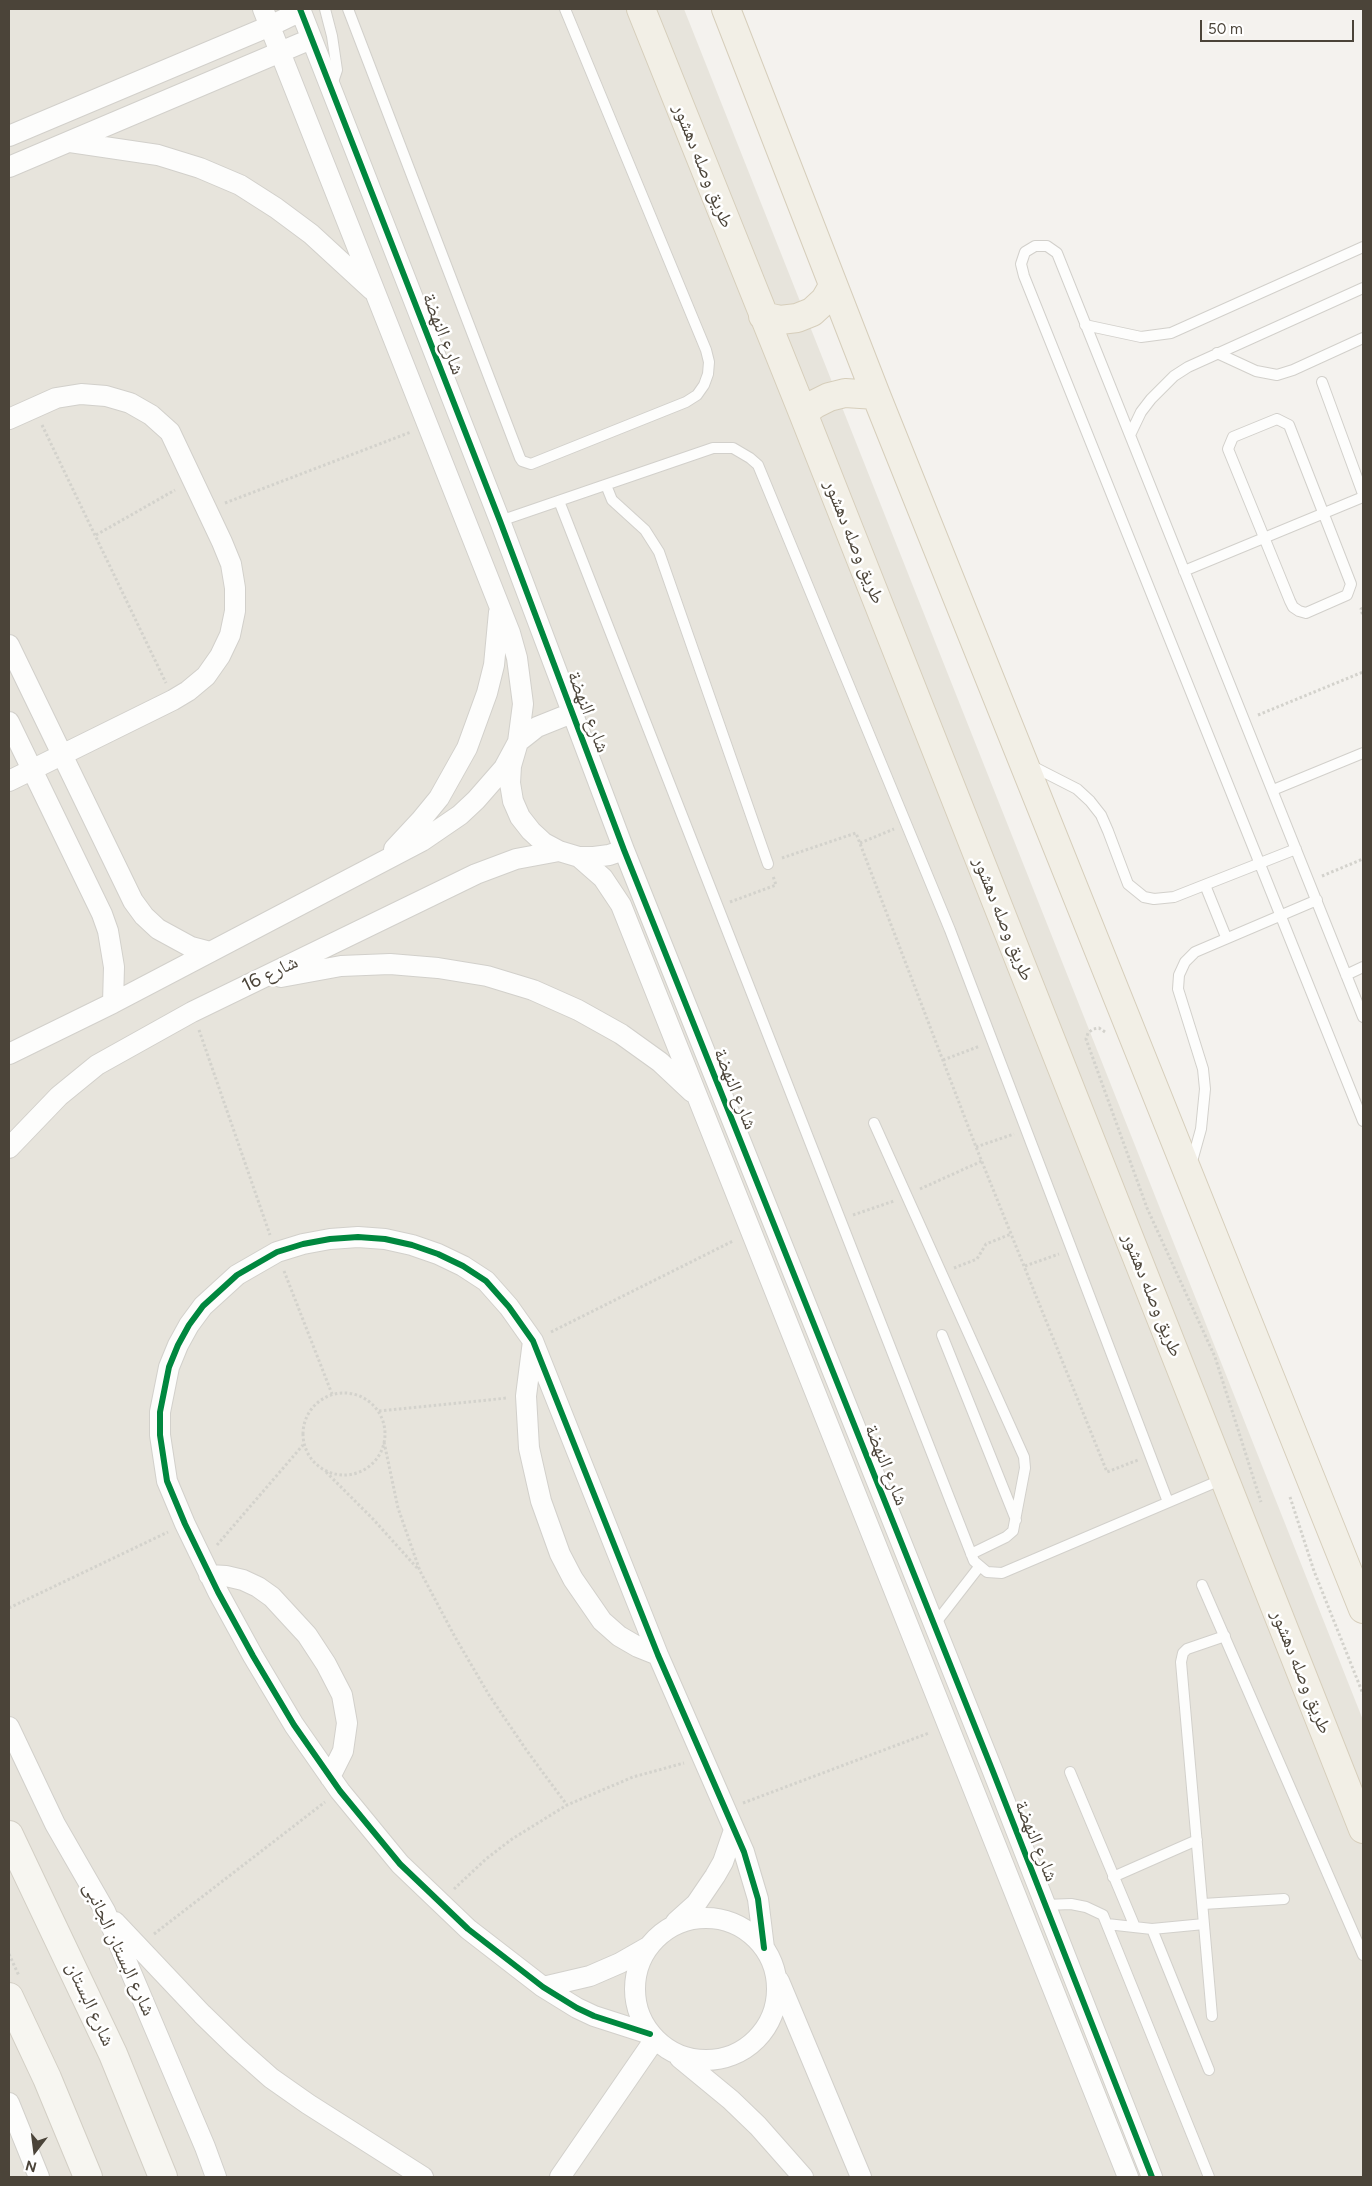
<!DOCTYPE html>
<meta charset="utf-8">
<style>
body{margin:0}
#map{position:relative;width:1372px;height:2186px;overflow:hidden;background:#f4f2ee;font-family:Figtree,sans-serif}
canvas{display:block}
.frame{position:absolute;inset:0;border:10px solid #4b4439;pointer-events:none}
.north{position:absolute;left:10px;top:2126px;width:50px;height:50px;-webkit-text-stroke:4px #fff;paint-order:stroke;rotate:195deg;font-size:14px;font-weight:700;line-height:20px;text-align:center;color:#4b4439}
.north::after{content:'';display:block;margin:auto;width:18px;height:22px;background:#4b4439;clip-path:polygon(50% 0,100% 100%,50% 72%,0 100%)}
.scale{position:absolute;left:1200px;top:20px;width:154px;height:22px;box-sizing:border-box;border:2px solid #4b4439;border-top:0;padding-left:6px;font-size:15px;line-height:18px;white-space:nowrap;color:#4b4439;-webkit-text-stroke:4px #fff;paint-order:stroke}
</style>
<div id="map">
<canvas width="1372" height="2186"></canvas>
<div class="frame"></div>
<div class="north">N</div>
<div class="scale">50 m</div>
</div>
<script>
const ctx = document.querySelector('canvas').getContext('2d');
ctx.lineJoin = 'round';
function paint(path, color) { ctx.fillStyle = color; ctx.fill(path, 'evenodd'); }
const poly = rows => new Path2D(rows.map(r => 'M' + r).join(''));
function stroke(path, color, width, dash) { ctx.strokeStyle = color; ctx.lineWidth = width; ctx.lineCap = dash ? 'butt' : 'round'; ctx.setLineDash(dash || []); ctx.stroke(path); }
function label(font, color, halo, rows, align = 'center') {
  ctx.font = font + ' Figtree,"Noto Naskh Arabic",sans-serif'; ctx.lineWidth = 5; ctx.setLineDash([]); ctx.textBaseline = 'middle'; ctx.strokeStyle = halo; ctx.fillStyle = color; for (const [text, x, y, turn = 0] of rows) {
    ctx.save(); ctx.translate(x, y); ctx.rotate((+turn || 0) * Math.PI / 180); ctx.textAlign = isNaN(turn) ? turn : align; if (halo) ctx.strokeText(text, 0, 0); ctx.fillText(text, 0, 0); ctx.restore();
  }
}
paint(poly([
 [9,9,684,9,1363,1720,1363,2177,9,2177]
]), '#e7e4dc');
const lane = poly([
 [325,9,332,36,337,70,332,85],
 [348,9,520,458,522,461,531,464,686,402,697,395,704,385,708,374,709,362,706,350,565,9],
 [1085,325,1141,337,1171,333,1363,247],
 [1217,353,1256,371,1277,375,1293,370,1363,338],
 [1322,382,1363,494],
 [1277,419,1289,425,1351,584,1347,595,1306,613,1299,611,1293,607,1290,601,1228,449,1233,437,1277,419],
 [1130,435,1141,412,1151,399,1174,376,1188,367,1363,288],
 [606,485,612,500,645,530,659,552,768,864],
 [559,501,974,1561,987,1572,1002,1573,1223,1479],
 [500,521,713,448,733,448,750,458,758,465,950,930,1168,1502],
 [1184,571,1363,497],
 [1030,765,1077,789,1090,801,1101,815,1108,831,1128,884,1144,897,1154,899,1174,897,1296,849],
 [1273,790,1363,753],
 [1205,885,1226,937],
 [1346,975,1363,967],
 [1363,1017,1057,253,1047,246,1035,246,1025,252,1021,264,1024,276,1363,1121],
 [874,1123,1024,1457,1025,1468,1013,1531,1006,1537,971,1554],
 [1191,1165,1201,1129,1205,1089,1203,1069,1178,989,1179,975,1185,962,1195,952,1317,900],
 [942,1335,1016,1520],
 [1202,1585,1363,1955],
 [934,1625,979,1567],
 [1070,1772,1135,1927],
 [1113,1877,1197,1840],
 [1203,1904,1284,1899],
 [1045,1905,1071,1904,1086,1907,1103,1915,1209,2177],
 [1107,1924,1152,1929,1204,1924],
 [1152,1929,1209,2070],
 [1212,2016,1181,1662,1183,1653,1187,1649,1225,1636]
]);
const street = poly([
 [300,9,500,521,624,850,992,1769,1152,2177],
 [9,136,270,26,301,11],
 [70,142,158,155,200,168,240,185,276,208,311,234,372,290],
 [9,167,311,39],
 [9,419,56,398,81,394,106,396,130,403,151,415,170,432,222,542,231,564,235,588,235,611,230,635,220,656,206,676,188,691,173,700,9,781],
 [9,645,133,901,144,916,158,929,191,947,210,952],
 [572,713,537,727,518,742,511,766,510,783,513,801,520,817,531,831,544,843,559,851,579,857,594,857,609,855,624,850],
 [9,722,102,914,108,931,114,967,113,1003],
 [394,849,421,820,439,798,467,748,487,693,494,665,499,612],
 [579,857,603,878,621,905,1128,2177],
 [281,977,341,966,390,964,438,968,487,976,533,990,578,1010,621,1034,660,1062,692,1092],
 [9,1054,113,1003,422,841,460,815,476,800,504,768,518,742,523,704,517,658,510,633,263,9],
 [9,1148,59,1096,97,1065,192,1012,476,874,516,859,559,851],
 [533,1341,526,1396,529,1448,541,1501,560,1554,573,1579,602,1621,619,1636,638,1647,658,1655],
 [209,1575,226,1576,243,1580,258,1587,272,1597,307,1635,326,1664,342,1695,347,1723,343,1751,330,1777],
 [9,1727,55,1824,105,1911,205,2147,216,2177],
 '635 1989a71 71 0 1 1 142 0a71 71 0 1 1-142 0Z',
 [115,1922,202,2014,236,2047,271,2078,308,2104,423,2177],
 [676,1922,696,1904,715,1876,723,1862,734,1830],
 [779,1981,861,2177],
 [543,1987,590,1976,620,1963,648,1947],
 [650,2034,594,2016,577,2008,543,1987,468,1929,400,1864,340,1791,294,1725,253,1656,218,1592,185,1524,167,1481,160,1435,160,1412,169,1367,178,1345,189,1325,203,1306,237,1275,277,1252,303,1244,330,1239,358,1237,385,1239,412,1245,438,1254,463,1266,486,1281,509,1307,533,1341,658,1655,744,1852,758,1899,764,1948],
 [680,2058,731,2100,758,2126,803,2177],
 [9,2103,39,2177],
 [560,2177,655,2039]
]);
const secondary = poly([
 [9,1835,113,2054,163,2177],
 [9,1997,47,2078,88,2177]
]);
const primary = poly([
 [641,9,803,413,1363,1829],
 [726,9,876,395,1363,1609],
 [763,316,780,320,797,318,812,312,825,300,833,286],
 [803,413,815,404,829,397,845,393,876,395]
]);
stroke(lane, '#d2d0cb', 12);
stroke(street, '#d2d0cb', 22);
stroke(secondary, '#d3cfc5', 30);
stroke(primary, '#d6cebb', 30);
stroke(poly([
 [42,425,166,683],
 [225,503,411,432],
 [96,535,175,490],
 [1363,608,1361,609,1363,616],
 [1258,715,1363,672],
 [860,843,894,829],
 [782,858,856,833,976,1147,1107,1472,1138,1460],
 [1322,876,1363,859],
 [730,902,776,885,773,876],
 [199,1030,270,1235],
 [1105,1032,1099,1028,1093,1029,1088,1033,1086,1039,1147,1208,1215,1357,1261,1502],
 [943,1060,980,1046],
 [976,1147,1014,1134],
 [920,1189,982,1161],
 [853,1215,894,1201],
 [1025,1266,1059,1254],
 [954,1268,977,1259,986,1244,1011,1234],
 [284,1271,332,1394],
 [551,1332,733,1241],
 '303 1434a41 41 0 1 1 82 0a41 41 0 1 1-82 0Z',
 [379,1411,507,1398],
 [384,1442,398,1508,420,1571,455,1637,489,1695,527,1751,567,1805],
 [326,1472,373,1519,418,1569],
 [1290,1497,1314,1571,1363,1694],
 [217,1545,303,1445],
 [9,1608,168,1532],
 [743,1803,929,1733],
 [454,1889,486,1859,512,1839,567,1805,633,1777,684,1763],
 [154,1934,325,1802],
 [9,1954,19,1976]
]), '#d3d2cc', 3, [2.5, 2.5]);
stroke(lane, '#fdfdfc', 10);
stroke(street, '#fdfdfc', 20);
stroke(secondary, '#f7f6f1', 28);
stroke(primary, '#f2efe6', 28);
stroke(poly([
 [300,9,500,521,624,850,992,1769,1152,2177],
 [650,2034,594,2016,577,2008,543,1987,468,1929,400,1864,340,1791,294,1725,253,1656,218,1592,185,1524,167,1481,160,1435,160,1412,169,1367,178,1345,189,1325,203,1306,237,1275,277,1252,303,1244,330,1239,358,1237,385,1239,412,1245,438,1254,463,1266,486,1281,509,1307,533,1341,658,1655,744,1852,758,1899,764,1948]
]), '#00873e', 6);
label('19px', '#4b4439', '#fff', [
 ["طريق وصله دهشور",703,166,68],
 ["شارع النهضة",443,334,69],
 ["طريق وصله دهشور",854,542,68],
 ["شارع النهضة",588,712,69],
 ["طريق وصله دهشور",1003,919,68],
 ["شارع 16",270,974,-26],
 ["شارع النهضة",735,1089,68],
 ["طريق وصله دهشور",1152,1295,68],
 ["شارع النهضة",886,1465,68],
 ["طريق وصله دهشور",1301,1672,68],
 ["شارع النهضة",1036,1841,68],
 ["شارع البستان الجانبى",119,1949,65],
 ["شارع البستان",90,2004,65]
]);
</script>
